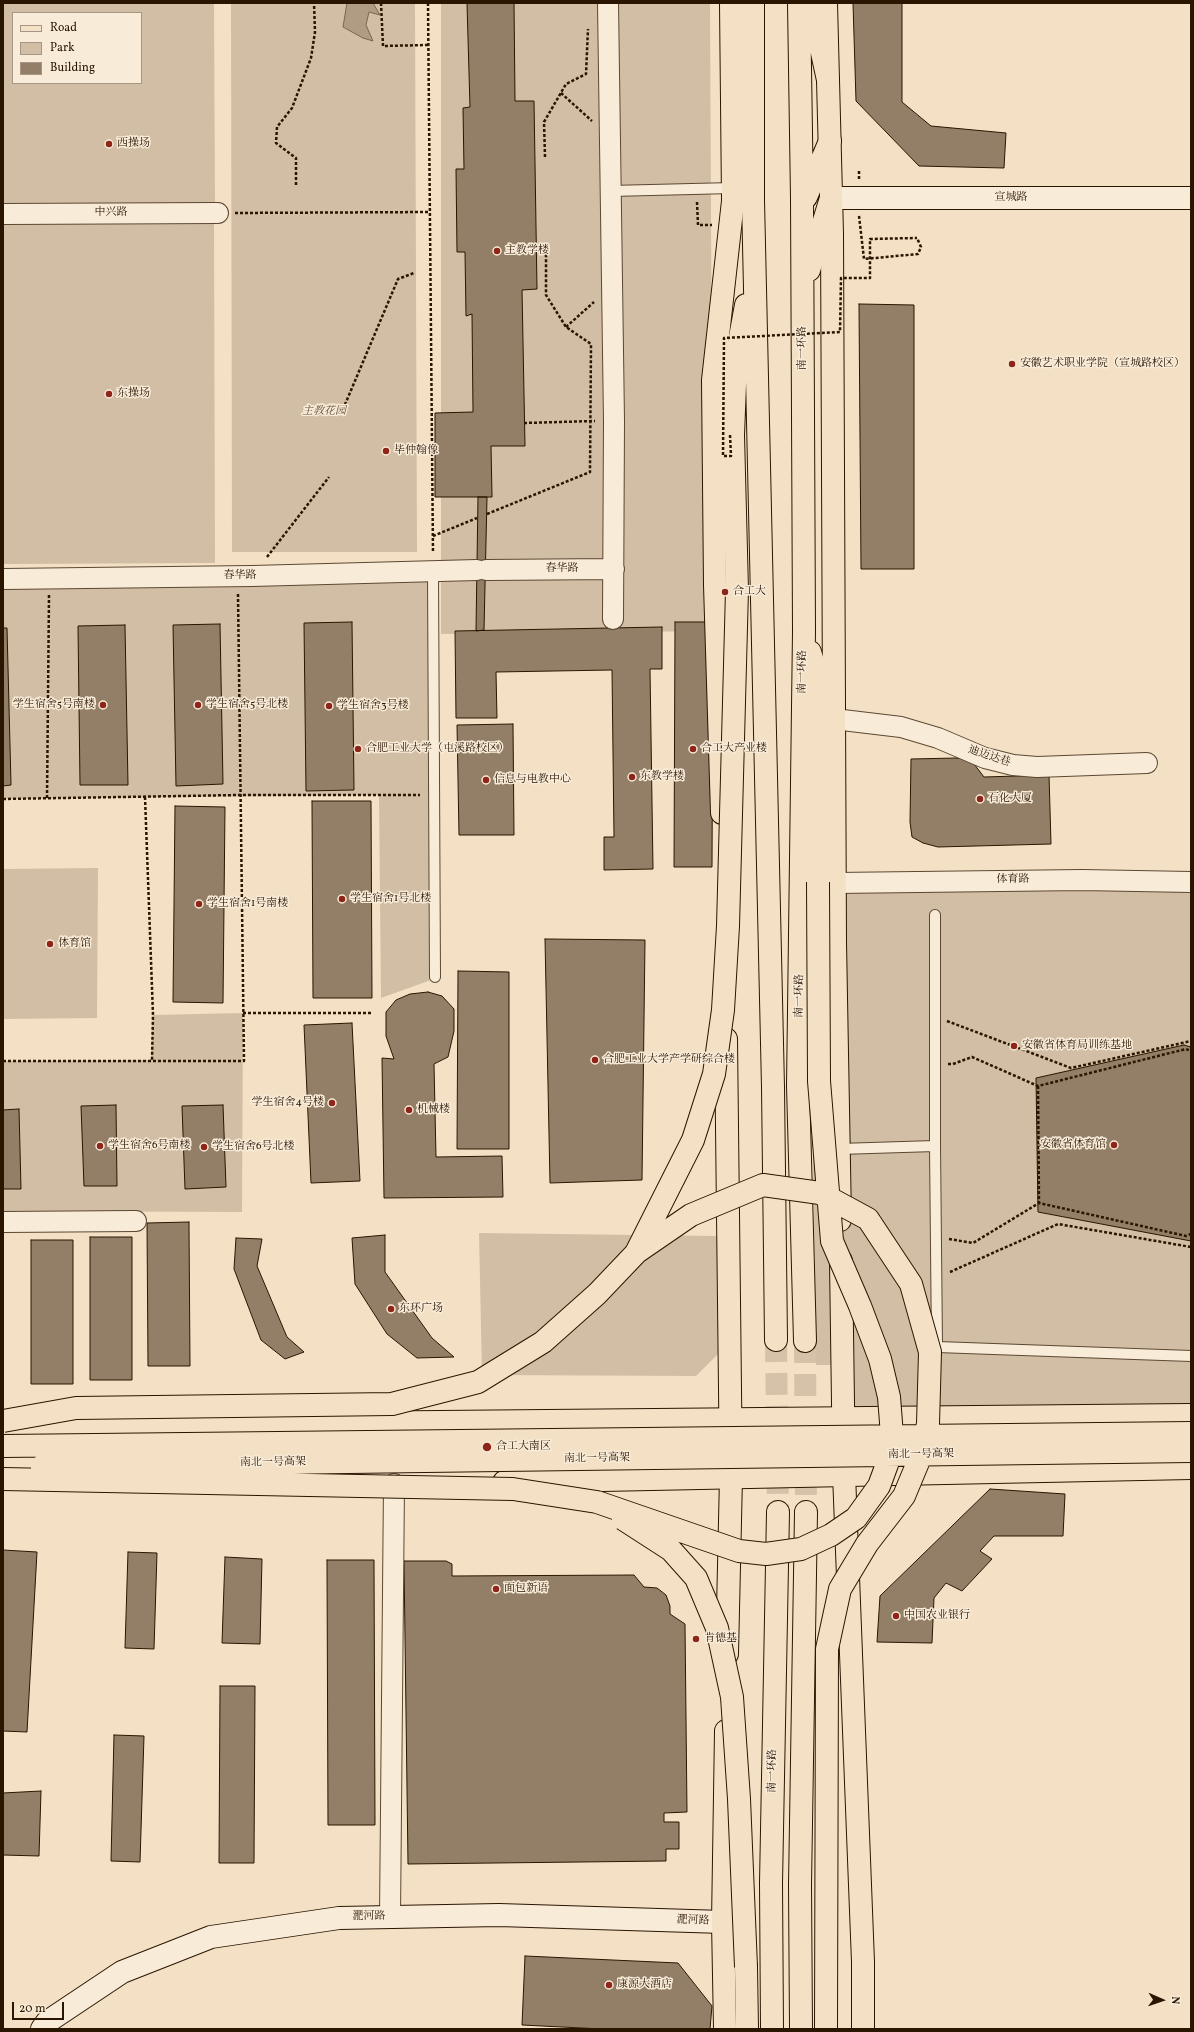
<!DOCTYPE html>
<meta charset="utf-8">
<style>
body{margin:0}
#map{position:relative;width:1194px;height:2032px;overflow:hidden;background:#f4e1c5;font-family:Vollkorn,serif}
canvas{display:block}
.frame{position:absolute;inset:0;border:4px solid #2a1501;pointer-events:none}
.legend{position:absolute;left:12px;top:12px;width:130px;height:72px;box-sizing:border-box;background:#f8ecd9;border:1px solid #a69683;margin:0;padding:5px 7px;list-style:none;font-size:12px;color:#2a1501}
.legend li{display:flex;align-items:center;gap:8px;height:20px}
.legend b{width:20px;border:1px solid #a69683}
.north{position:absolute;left:1142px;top:1980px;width:40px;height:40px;-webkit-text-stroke:3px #f8ecd9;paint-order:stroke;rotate:92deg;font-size:11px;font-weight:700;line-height:16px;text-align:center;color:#2a1501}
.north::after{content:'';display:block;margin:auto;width:14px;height:18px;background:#2a1501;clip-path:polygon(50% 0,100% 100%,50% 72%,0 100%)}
.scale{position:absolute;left:12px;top:2002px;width:52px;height:18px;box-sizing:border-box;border:2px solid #2a1501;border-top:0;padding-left:5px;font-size:12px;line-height:14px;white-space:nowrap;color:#2a1501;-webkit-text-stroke:3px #f8ecd9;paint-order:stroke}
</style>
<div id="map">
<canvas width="1194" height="2032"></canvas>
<div class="frame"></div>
<ul class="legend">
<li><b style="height:5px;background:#f4e1c5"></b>Road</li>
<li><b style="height:11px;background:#d2bea4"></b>Park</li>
<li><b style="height:11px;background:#937f67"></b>Building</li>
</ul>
<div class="north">N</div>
<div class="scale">20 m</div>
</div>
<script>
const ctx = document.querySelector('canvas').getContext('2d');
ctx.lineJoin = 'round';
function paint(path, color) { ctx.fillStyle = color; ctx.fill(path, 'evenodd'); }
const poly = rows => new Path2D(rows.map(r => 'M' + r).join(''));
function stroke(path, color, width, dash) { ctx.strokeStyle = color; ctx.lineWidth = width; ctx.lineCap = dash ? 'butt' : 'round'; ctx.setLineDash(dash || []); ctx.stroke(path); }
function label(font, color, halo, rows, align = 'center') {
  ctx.font = font + ' Vollkorn,"Noto Serif SC",serif'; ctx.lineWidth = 3; ctx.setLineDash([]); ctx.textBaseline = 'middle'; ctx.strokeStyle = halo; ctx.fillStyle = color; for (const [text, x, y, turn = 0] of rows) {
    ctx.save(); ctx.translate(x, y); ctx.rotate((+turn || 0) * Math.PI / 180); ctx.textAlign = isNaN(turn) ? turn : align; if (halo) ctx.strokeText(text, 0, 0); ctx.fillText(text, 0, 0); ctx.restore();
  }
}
paint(poly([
 [3,3,214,3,215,205,3,206],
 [13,13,141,13,141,83,13,83],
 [231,3,415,3,417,552,232,552],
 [441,3,710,3,713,631,441,634],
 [3,224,214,224,215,563,3,564],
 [433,572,431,980,381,998,379,795,3,799,3,579],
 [98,868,97,1018,3,1019,3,869],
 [1191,882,1191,1415,844,1418,842,1365,816,1365,809,887],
 [243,1013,242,1212,3,1211,3,1061,151,1060,153,1015],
 [479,1233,718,1236,722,1350,696,1376,482,1375]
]), '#d2bea4');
const water = poly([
 [347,3,373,3,380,15,369,12,366,25,373,41,363,38,343,27,347,3]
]);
paint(water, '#af9c82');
stroke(water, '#7a664e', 1);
const building = poly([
 [467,3,514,3,515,101,534,101,537,289,522,290,525,446,491,446,492,497,435,497,435,413,473,412,472,314,466,316,465,252,457,252,456,169,464,169,463,108,470,107,467,3],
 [853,3,902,3,902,102,931,126,1006,133,1004,168,919,166,856,101,853,3],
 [859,304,914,305,914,569,861,569,859,304],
 [478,497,487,497,484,630,476,631,478,497],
 [352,622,354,790,306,791,304,623,352,622],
 [675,622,713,622,712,867,674,867,675,622],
 [220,624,223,784,176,786,173,625,220,624],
 [125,625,128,785,80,785,78,626,125,625],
 [662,627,662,669,650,669,653,869,604,870,604,837,614,837,612,670,496,672,497,718,456,718,455,631,662,627],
 [3,628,7,628,11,785,3,786,3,628],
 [513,724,514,835,459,835,457,725,513,724],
 [957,758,971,760,984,777,1049,775,1051,844,938,847,923,843,912,837,910,822,911,759,957,758],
 [312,801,371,801,372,998,313,998,312,801],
 [175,806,225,807,223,1003,173,1002,175,806],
 [545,939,645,940,642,1180,550,1183,545,939],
 [458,971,509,972,509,1149,457,1149,458,971],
 [428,992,442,996,454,1009,454,1031,448,1057,434,1064,436,1157,502,1156,503,1197,384,1198,382,1058,394,1059,386,1036,386,1012,396,1000,410,994,428,992],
 [352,1023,360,1181,311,1183,304,1025,352,1023],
 [1184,1045,1191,1047,1191,1241,1038,1212,1036,1078,1184,1045],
 [116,1105,117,1186,84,1186,81,1106,116,1105],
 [223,1105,226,1187,185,1189,182,1106,223,1105],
 [19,1109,21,1189,3,1189,3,1110,19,1109],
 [189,1222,190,1366,148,1366,147,1223,189,1222],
 [385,1235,385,1272,432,1338,454,1357,417,1358,387,1334,355,1284,352,1238,385,1235],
 [90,1237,132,1237,132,1380,90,1380,90,1237],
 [236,1238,262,1239,257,1266,287,1337,304,1352,285,1359,261,1340,234,1269,236,1238],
 [31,1240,73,1240,73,1384,31,1384,31,1240],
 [990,1489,1065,1494,1063,1536,994,1536,980,1551,992,1559,962,1591,946,1583,934,1598,932,1643,877,1642,880,1596,990,1489],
 [3,1550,37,1552,27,1732,3,1731,3,1550],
 [128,1552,157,1553,154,1649,125,1648,128,1552],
 [225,1557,262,1559,260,1644,222,1643,225,1557],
 [327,1560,374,1560,375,1825,328,1825,327,1560],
 [404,1561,446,1561,452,1564,452,1576,634,1575,644,1587,657,1588,666,1595,670,1606,670,1614,685,1624,687,1812,664,1813,664,1822,679,1822,679,1849,666,1849,666,1861,408,1864,404,1561],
 [220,1686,255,1686,254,1863,219,1863,220,1686],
 [114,1735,144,1736,140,1862,111,1861,114,1735],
 [41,1791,39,1856,3,1855,3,1793,41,1791],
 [525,1956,678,1963,712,2006,710,2029,602,2029,522,2025,525,1956]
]);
paint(building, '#937f67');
stroke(building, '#2a1501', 1);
stroke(poly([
 [776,1340,778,1512],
 [805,1341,806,1512]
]), '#d6c2a8', 22, [22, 11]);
const lane = poly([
 [610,191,733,188],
 [433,572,435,977],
 [935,1146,935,915],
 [839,1149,935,1146,937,1347,1191,1356]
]);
const street = poly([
 [608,3,614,421,613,619],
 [3,214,218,213],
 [486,570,614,569],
 [3,579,252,576,477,570],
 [834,719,901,727,938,738,985,758,1013,765,1037,767,1147,763],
 [835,883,1082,880,1191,882],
 [3,1222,136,1221],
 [390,1917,394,1484]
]);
const secondary = poly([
 [831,198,1191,198],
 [42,2029,47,2022,122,1972,211,1937,339,1918,499,1915,723,1922]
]);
const primary = poly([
 [826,3,832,234,835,942,840,1220],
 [722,813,715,585,713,380,733,201,731,3],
 [726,1039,731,1477,727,1654],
 [841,1261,844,1474,863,1962,863,2029],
 [725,2029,723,1922,726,1731]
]);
const highway = poly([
 [753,3,753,200,773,1087,776,1340],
 [799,3,802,198,804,631,798,1086,805,1341],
 [811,3,828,80],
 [806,197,830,141],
 [733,201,742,142],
 [809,270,831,198],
 [737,590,733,435,736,359,746,305],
 [810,652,819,682,818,882],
 [10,1426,1191,1415],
 [504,1482,1191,1468],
 [746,1967,747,2029],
 [772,2029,771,1883,778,1512],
 [801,2029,800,1885,806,1512]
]);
stroke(lane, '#5c4832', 12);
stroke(street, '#5c4832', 22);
stroke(secondary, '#2a1501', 24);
stroke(primary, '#2a1501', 24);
stroke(highway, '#2a1501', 24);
stroke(poly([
 [381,3,383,46,428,45],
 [428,3,433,553],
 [561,93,592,121],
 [545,157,544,122,566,84,586,74,588,29],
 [859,179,859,169],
 [296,185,296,158,276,143,277,127,292,108,311,58,315,32,314,3],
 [697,202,698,225,712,225],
 [235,213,430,212],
 [859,216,864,259,918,254,921,247,917,238],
 [566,327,594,302],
 [341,414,398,279,414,273],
 [524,423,595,421],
 [487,514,590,472,591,344,566,327,546,295,546,250],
 [433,536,477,518],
 [267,557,329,477],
 [145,797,153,1015,152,1060],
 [47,798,49,595],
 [3,799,240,795,420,795],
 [243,1013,373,1013],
 [947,1021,1071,1068,1191,1041],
 [3,1061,244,1061,238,594],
 [948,1064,953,1064,972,1057,1038,1086,1186,1049,1191,1051],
 [1038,1086,1039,1203],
 [949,1239,973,1243,1039,1203,1186,1236,1191,1234],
 [950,1272,1058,1224,1191,1247]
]), '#2a1501', 2.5, [3, 2]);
stroke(lane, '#f8ecd9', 10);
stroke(street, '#f8ecd9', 20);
stroke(secondary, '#f8ecd9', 22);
stroke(primary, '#f4e1c5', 22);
stroke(highway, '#f4e1c5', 22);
const highwayBridge = poly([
 [637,1251,693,1140,714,1074,723,1010,728,926,737,590],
 [3,1421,76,1408,392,1404,478,1382,543,1342,597,1294,637,1252,691,1215,763,1185,820,1193,868,1219,911,1284,930,1352,928,1424,919,1460,904,1496,867,1544,840,1589,827,1649,826,2029],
 [3,1446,1191,1433],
 [42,1466,1191,1451],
 [3,1479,513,1489,597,1502,739,1551,766,1554,801,1549,831,1535,856,1518,879,1486,893,1448,889,1397,880,1359,860,1306,832,1241,819,1081,818,882],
 [623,1519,671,1550,696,1578,717,1628,732,1697,739,1799,746,1967]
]);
stroke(highwayBridge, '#2a1501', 24, []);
stroke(poly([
 [730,435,731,456,723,456,724,338,840,332,841,278,870,278,870,239,917,238]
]), '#2a1501', 2.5, [3, 2]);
stroke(highwayBridge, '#f4e1c5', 22);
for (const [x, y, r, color] of [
 [109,144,4,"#8f2418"],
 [497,251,4,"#8f2418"],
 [1012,364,4,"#8f2418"],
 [109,394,4,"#8f2418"],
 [386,451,4,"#8f2418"],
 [725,592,4,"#8f2418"],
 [103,705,4,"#8f2418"],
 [198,705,4,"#8f2418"],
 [329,706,4,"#8f2418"],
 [358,749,4,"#8f2418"],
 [693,749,4,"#8f2418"],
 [632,777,4,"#8f2418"],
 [486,780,4,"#8f2418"],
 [980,799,4,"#8f2418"],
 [342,899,4,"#8f2418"],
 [199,904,4,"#8f2418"],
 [50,944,4,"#8f2418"],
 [1014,1046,4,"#8f2418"],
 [595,1060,4,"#8f2418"],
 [332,1103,4,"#8f2418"],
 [409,1110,4,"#8f2418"],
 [1114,1145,4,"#8f2418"],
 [100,1146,4,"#8f2418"],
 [204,1147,4,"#8f2418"],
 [391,1309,4,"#8f2418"],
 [487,1447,5,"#8f2418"],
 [496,1589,4,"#8f2418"],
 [896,1616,4,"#8f2418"],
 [696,1639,4,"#8f2418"],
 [609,1985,4,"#8f2418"]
]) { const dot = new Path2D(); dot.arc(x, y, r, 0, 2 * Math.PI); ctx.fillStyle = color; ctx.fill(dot); stroke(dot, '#f8ecd9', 1.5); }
label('11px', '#2a1501', '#f8ecd9', [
 ["西操场",117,144],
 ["主教学楼",505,251],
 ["安徽艺术职业学院（宣城路校区）",1020,364],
 ["东操场",117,394],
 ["毕仲翰像",394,451],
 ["合工大",733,592],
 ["学生宿舍5号南楼",95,705,"right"],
 ["学生宿舍5号北楼",206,705],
 ["学生宿舍3号楼",337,706],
 ["合肥工业大学（屯溪路校区）",366,749],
 ["合工大产业楼",701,749],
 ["东教学楼",640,777],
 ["信息与电教中心",494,780],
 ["石化大厦",988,799],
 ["学生宿舍1号北楼",350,899],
 ["学生宿舍1号南楼",207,904],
 ["体育馆",58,944],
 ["安徽省体育局训练基地",1022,1046],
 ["合肥工业大学产学研综合楼",603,1060],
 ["学生宿舍4号楼",324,1103,"right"],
 ["机械楼",417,1110],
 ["安徽省体育馆",1106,1145,"right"],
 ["学生宿舍6号南楼",108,1146],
 ["学生宿舍6号北楼",212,1147],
 ["东环广场",399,1309],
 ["合工大南区",496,1447],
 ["面包新语",504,1589],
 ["中国农业银行",904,1616],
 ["肯德基",704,1639],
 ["康源大酒店",617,1985]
], 'left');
label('11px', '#2a1501', '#f8ecd9', [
 ["宣城路",1011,198],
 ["中兴路",111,213],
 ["南一环路",803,348,-90],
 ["春华路",562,569],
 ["春华路",240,576],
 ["南一环路",803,672,-89],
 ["迪迈达巷",989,757,18],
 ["体育路",1013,880,-1],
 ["南一环路",800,996,-89],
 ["南北一号高架",921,1455,-1],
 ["南北一号高架",597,1459,-1],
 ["南北一号高架",273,1463,-1],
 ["南一环路",773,1771,-89],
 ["淝河路",369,1917,-1],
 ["淝河路",693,1921,2]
]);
label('italic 11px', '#65503a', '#f8ecd9', [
 ["主教花园",324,412]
]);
</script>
